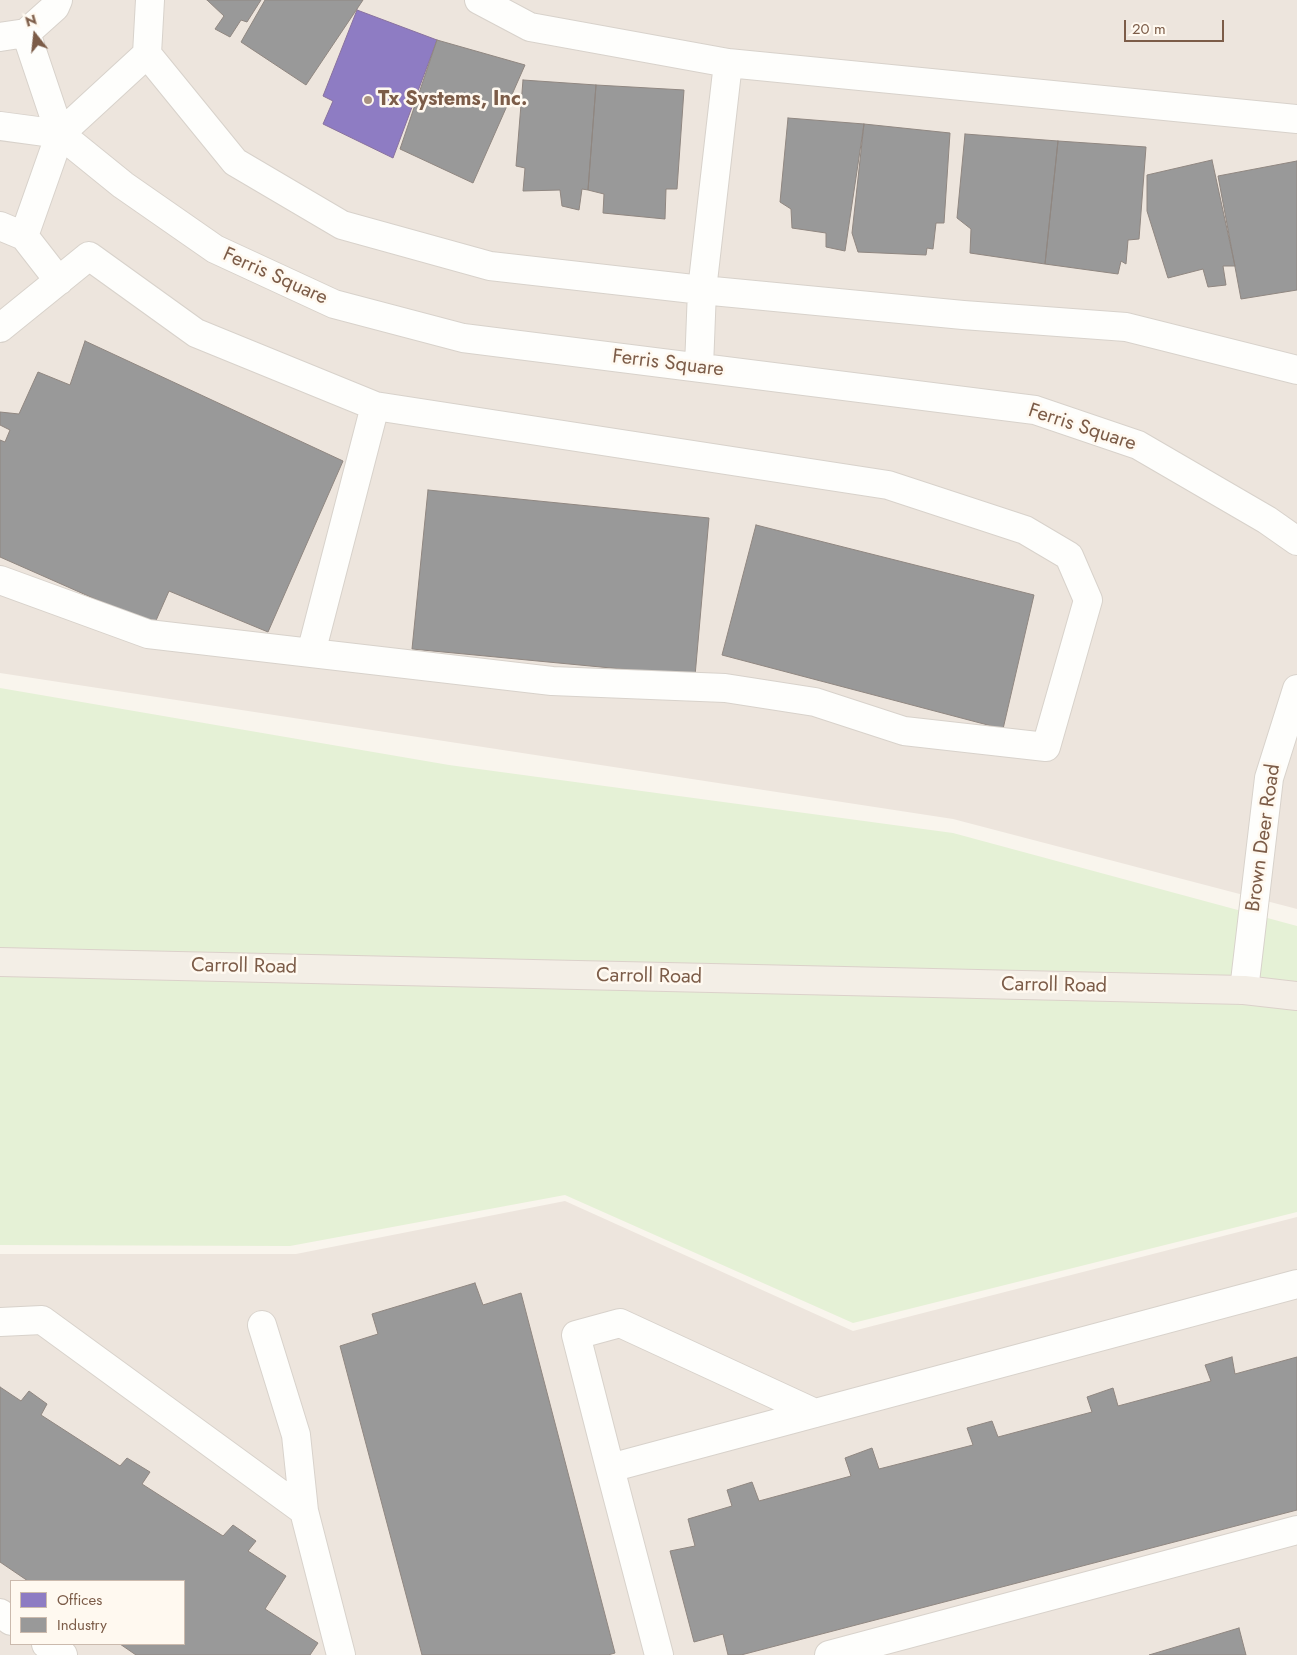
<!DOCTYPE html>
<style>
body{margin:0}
#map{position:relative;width:1297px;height:1655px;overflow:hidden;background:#f9f5ed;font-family:Jost,sans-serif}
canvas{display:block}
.legend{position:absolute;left:10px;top:1580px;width:175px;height:65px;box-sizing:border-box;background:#fff9f0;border:1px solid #cbbaad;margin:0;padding:6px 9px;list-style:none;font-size:15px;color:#7c5c48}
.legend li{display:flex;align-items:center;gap:10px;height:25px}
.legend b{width:25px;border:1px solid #cbbaad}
.north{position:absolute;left:10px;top:10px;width:50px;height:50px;-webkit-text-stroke:4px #fff9f0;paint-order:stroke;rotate:344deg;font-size:14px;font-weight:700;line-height:20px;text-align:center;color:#7c5c48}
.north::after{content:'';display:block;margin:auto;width:18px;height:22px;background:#7c5c48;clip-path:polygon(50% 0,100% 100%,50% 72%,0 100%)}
.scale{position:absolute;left:1124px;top:20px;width:100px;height:22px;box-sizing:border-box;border:2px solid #7c5c48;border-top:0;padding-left:6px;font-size:15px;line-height:18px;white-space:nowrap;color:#7c5c48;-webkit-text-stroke:4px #fff9f0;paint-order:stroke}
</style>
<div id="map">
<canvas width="1297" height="1655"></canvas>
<ul class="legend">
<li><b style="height:14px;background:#8e7cc3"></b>Offices</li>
<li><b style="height:14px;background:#999"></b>Industry</li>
</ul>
<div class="north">N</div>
<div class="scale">20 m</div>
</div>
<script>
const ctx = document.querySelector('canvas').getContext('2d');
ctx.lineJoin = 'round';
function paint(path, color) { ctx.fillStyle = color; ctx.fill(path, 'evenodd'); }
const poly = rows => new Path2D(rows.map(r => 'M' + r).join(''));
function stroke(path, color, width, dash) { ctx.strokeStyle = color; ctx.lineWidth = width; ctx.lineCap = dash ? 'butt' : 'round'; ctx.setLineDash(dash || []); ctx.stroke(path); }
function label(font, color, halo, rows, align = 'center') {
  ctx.font = font + ' Jost,sans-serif'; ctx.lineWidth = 5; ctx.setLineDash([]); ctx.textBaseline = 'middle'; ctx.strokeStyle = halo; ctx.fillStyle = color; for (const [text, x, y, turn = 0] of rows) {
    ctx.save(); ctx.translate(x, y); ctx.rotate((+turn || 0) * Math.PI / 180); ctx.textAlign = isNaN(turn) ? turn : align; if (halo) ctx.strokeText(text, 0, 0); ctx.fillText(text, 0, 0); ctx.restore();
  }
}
paint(poly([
 [0,0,1297,0,1297,909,953,819,0,673],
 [565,1201,853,1331,1297,1217,1297,1655,0,1655,0,1254,296,1254],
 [11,1581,184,1581,184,1644,11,1644]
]), '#ede5dd');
paint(poly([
 [0,688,449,765,953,833,1297,926,1297,1212,853,1323,565,1195,290,1246,0,1245]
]), '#e5f1d6');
const offices = poly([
 [357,10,437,40,393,158,323,124,333,101,323,96,357,10]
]);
paint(offices, '#8e7cc3');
stroke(offices, '#89729e', 1);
const industry = poly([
 [207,0,261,0,247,22,241,20,230,37,215,29,224,16,207,0],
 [265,0,363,0,306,85,241,42,265,0],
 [437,40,525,65,473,183,400,149,437,40],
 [523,80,596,85,588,190,582,189,579,210,562,206,560,190,523,191,525,168,516,166,523,80],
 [596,85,684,90,677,189,666,189,665,219,603,213,604,194,588,190,596,85],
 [788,118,864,124,845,251,826,247,826,233,792,228,791,209,780,202,788,118],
 [864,124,950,133,944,223,936,223,933,249,927,248,926,255,858,252,852,233,864,124],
 [965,134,1058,141,1045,264,970,253,971,229,957,218,965,134],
 [1058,141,1146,147,1139,239,1128,240,1126,264,1121,261,1118,274,1045,264,1058,141],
 [1212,160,1235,266,1223,266,1226,285,1208,287,1203,269,1168,278,1147,211,1147,175,1212,160],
 [1297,161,1297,290,1241,299,1218,176,1297,161],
 [85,341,343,461,268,632,169,591,154,625,0,557,0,440,5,442,10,430,0,425,0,412,19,414,38,372,70,385,85,341],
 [428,490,709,518,695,676,412,649,428,490],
 [756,525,1034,595,1003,729,722,655,756,525],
 [475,1283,483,1305,521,1293,615,1653,608,1655,422,1655,340,1346,378,1334,372,1314,475,1283],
 [1232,1357,1235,1374,1297,1357,1297,1510,741,1655,728,1655,723,1634,694,1642,670,1551,695,1546,688,1519,732,1506,727,1490,752,1482,759,1501,851,1476,845,1458,872,1448,879,1469,973,1445,967,1428,992,1421,998,1437,1092,1412,1087,1397,1113,1388,1118,1406,1211,1381,1205,1365,1232,1357],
 [0,1387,21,1401,29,1391,47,1404,41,1415,120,1466,127,1458,150,1472,142,1484,223,1536,233,1525,256,1541,248,1551,286,1576,265,1609,318,1643,310,1655,136,1655,120,1644,184,1644,184,1581,28,1581,0,1562,0,1387],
 [1239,1628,1246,1655,1149,1655,1239,1628]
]);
paint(industry, '#999');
stroke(industry, '#908781', 1);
const minor = poly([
 [150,0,147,54,235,162,342,225,490,266,702,290,963,315,1126,327,1297,370],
 [479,0,530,27,728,63,1297,119],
 [26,33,60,134],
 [0,37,26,33,55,7,58,0],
 [0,126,60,134],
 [60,134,123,185,215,249,334,304,463,338,1035,410,1138,445,1267,520,1297,541],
 [0,226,24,236,60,134,147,54],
 [24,236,59,281],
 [0,328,89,256,196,333,375,406,888,485,1025,530,1069,556,1088,600,1046,747,904,731,815,702,725,688,552,681,148,634,0,580],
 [699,367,702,290,728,63],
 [311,653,375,406],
 [1244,990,1269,778,1297,689],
 [0,1322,42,1320,304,1511,341,1655],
 [262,1325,296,1435,304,1511],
 [610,1468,576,1335,620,1323,815,1413],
 [0,1613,11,1621],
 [46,1644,63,1655],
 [659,1655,610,1468,1297,1284],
 [829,1655,1297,1530]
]);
const major = poly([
 [0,962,1244,990,1297,996]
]);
stroke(minor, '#d8d2cb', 30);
stroke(major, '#dbd1ca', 30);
stroke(minor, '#fefefc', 28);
stroke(major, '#f3eee6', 28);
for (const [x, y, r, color] of [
 [368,100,5,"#a89282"]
]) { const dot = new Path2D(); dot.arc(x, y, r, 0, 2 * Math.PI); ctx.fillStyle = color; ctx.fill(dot); stroke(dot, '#fff9f0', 2); }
label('bold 20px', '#7c5c48', '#fff9f0', [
 ["Tx Systems, Inc.",378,100]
], 'left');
label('20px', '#7c5c48', '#fff9f0', [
 ["Ferris Square",275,277,24],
 ["Ferris Square",668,364,7],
 ["Ferris Square",1082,428,18],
 ["Brown Deer Road",1264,838,-82],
 ["Carroll Road",244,967,1],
 ["Carroll Road",649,977,1],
 ["Carroll Road",1054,986,1]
]);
</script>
